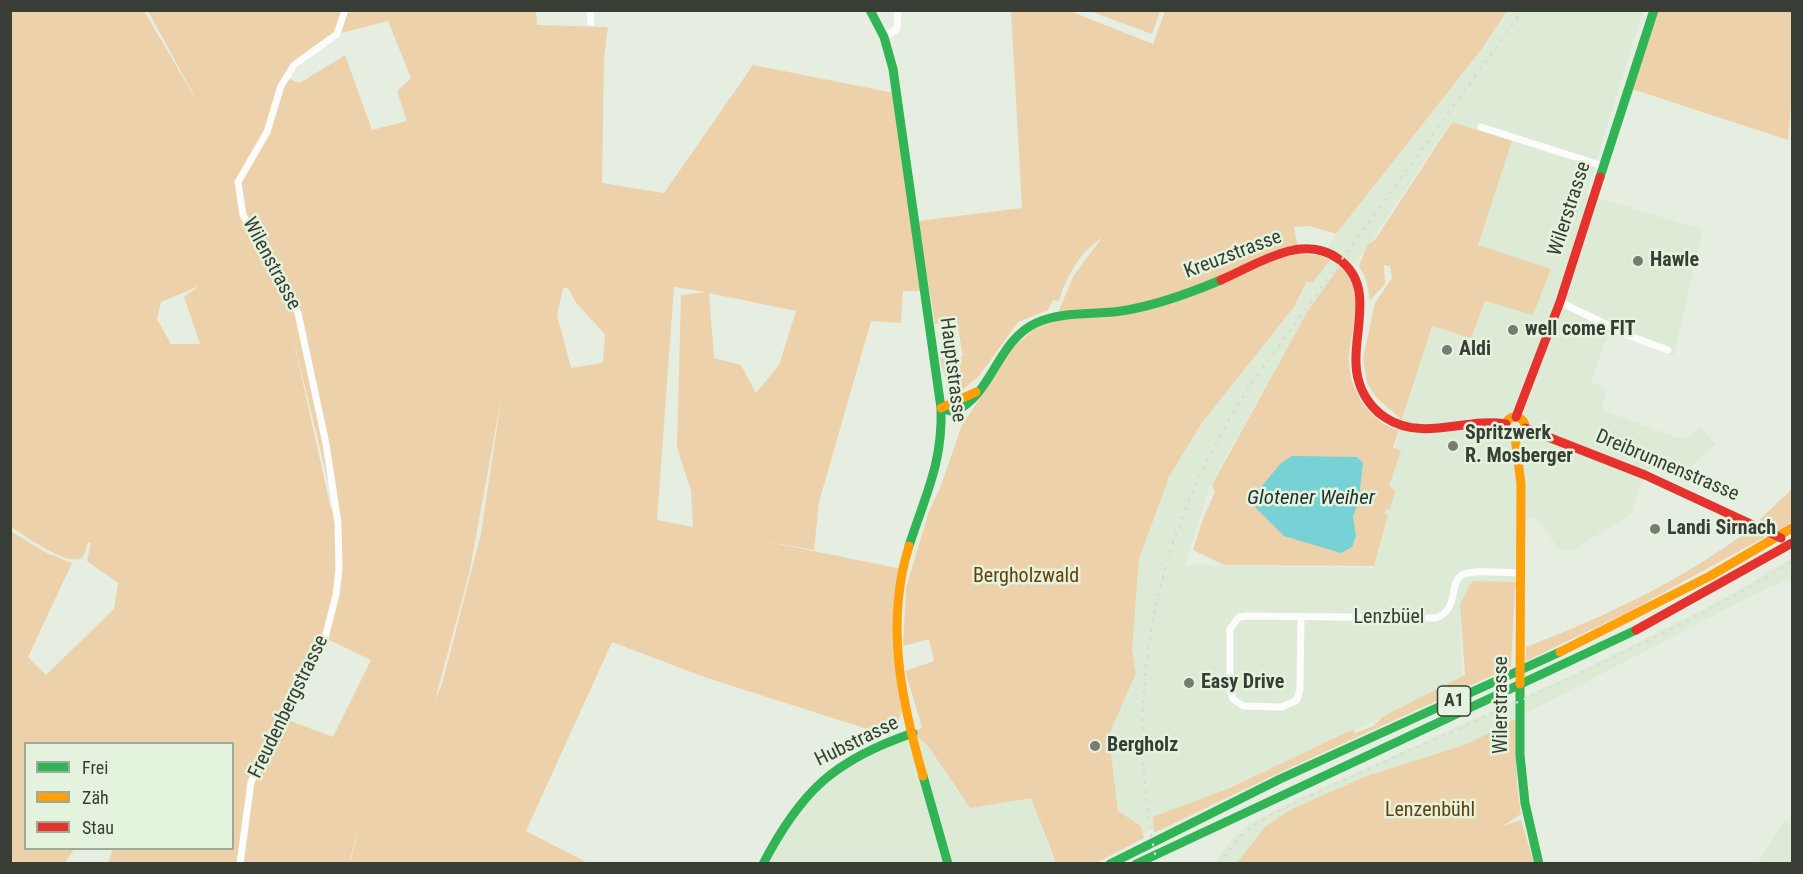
<!DOCTYPE html>
<meta charset="utf-8">
<style>
body{margin:0}
#map{position:relative;width:1803px;height:874px;overflow:hidden;background:#e6eee2;font-family:"Roboto Condensed",sans-serif}
canvas{display:block}
.frame{position:absolute;inset:0;border:12px solid #383e35;pointer-events:none}
.legend{position:absolute;left:24px;top:742px;width:210px;height:108px;box-sizing:border-box;background:#e4f3dd;border:2px solid #9fab9a;margin:0;padding:8px 10px;list-style:none;font-size:18px;color:#383e35}
.legend li{display:flex;align-items:center;gap:12px;height:30px}
.legend b{width:30px;border:2px solid #9fab9a}
</style>
<div id="map">
<canvas width="1803" height="874"></canvas>
<div class="frame"></div>
<ul class="legend">
<li><b style="height:8px;background:#30b455"></b>Frei</li>
<li><b style="height:8px;background:#ff9f0a"></b>Zäh</li>
<li><b style="height:8px;background:#e5322d"></b>Stau</li>
</ul>
</div>
<script>
const context = document.querySelector('canvas').getContext('2d');
context.lineJoin = 'round';
function fill(path, color) { context.fillStyle = color; context.fill(path, 'evenodd'); }
function trace(path, color, width, dash) { context.strokeStyle = color; context.lineWidth = width; context.lineCap = dash ? 'butt' : 'round'; context.setLineDash(dash || []); context.stroke(path); }
function write(font, color, halo, rows, align = 'center') {
  context.font = font + ' "Roboto Condensed",sans-serif'; context.lineWidth = 5; context.setLineDash([]); context.textBaseline = 'middle'; context.strokeStyle = halo; context.fillStyle = color; for (const [text, x, y, turn = 0] of rows) {
    context.save(); context.translate(x, y); context.rotate((+turn || 0) * Math.PI / 180); context.textAlign = isNaN(turn) ? turn : align; if (halo) context.strokeText(text, 0, 0); context.fillText(text, 0, 0); context.restore();
  }
}
const built = new Path2D(`
 M1507,11H1643L1586,194L1703,230L1674,355L1609,332L1591,382L1607,389L1602,410L1684,440L1700,427L1716,444L1685,472L1667,454L1652,466L1645,475L1630,515L1573,550H1559L1537,518L1521,519L1520,582L1460,604L1462,681L1167,815L1154,829L1142,834L1141,826L1118,811L1109,735L1136,673L1132,650L1139,559L1169,477L1201,424L1294,307L1336,234L1481,50ZM1451,122L1512,141L1478,245L1551,269L1432,326L1376,508L1386,523L1374,568L1185,565L1210,486L1298,328L1364,252Z
 M1792,558V578L1751,596L1467,744L1364,777L1237,863L1214,864L1231,840L1249,824L1290,802L1577,673L1717,602Z
 M913,733L928,746L959,794L1013,800L1031,798L1055,864H763L810,788Z
 M1785,819L1792,825V863H1757Z`);
const green = new Path2D(`
 M536,10L537,25L608,27L604,59L602,183L664,193L753,65L894,93L924,291H903L901,323L871,321L819,502L814,550L759,540L902,569C900,582 896,597 896,610C897,646 917,708 889,736L704,677L612,642L526,831L588,863H350L362,816L349,863H108L112,851L109,849L232,848V744H26V848L74,849L65,863H11L10,531L47,553L72,563L28,657L46,675L114,609L118,583L87,561L91,543L88,542C86,548 86,556 79,559C64,564 24,535 11,527V11H144L201,108L148,11ZM388,21L411,78L397,91L407,121L372,130L345,55L300,83L287,78L315,50L337,34ZM199,286L184,297L200,344H171L157,319L161,302ZM674,287L706,292L681,295L677,447L691,491L693,527L657,520ZM563,288H568L577,304L605,334L603,363L571,368L557,315ZM709,293L796,311L779,365L756,393L741,365L714,358ZM293,338L337,518H336L330,505ZM502,394L481,534L442,684L435,700L469,574ZM325,638L371,660L333,737L283,718Z
 M1011,11H1070L1153,44L1165,11H1507L1481,50L1336,234L1310,226L1294,227L1299,254L1319,255L1330,260L1313,282H1307L1294,307L1201,424L1169,477L1139,559L1132,650L1136,673L1109,735L1118,811L1141,826L1144,838L1096,863H1056L1031,798L970,808L928,746L913,733L922,727L905,671L934,661L929,639L903,646L906,588L929,511L940,488L962,425L1014,347L1034,329L1054,322L1074,275L1102,238C1081,251 1066,276 1059,301L1053,300L1048,310L1018,322L979,376L955,396L949,392L940,358L963,357L957,322L935,324L918,221L1022,208Z
 M1090,11H1160L1152,34Z
 M1658,11H1792V91L1788,140L1632,89Z
 M1452,122L1512,141L1478,245L1551,269L1533,315L1485,301L1471,338L1432,326L1402,420L1376,397L1367,383L1363,358L1375,303L1392,278L1390,266L1384,265L1385,284L1370,300L1366,279L1359,266L1368,244L1375,240Z
 M1339,267C1373,288 1347,334 1349,364C1350,381 1357,397 1368,410C1376,419 1386,427 1399,430L1393,447L1401,451L1389,486L1395,491L1390,509H1386L1385,514L1388,515L1374,566L1224,565L1193,550L1203,519L1215,492L1212,485L1307,312Z
 M1792,489V521L1776,532L1759,520Z
 M1752,528L1765,537L1626,613L1526,661V647C1605,617 1684,579 1752,528Z
 M1472,581L1520,582L1515,588L1511,667L1285,770L1154,833L1153,817L1227,789L1354,729L1355,733L1374,726L1382,717L1465,675L1460,604Z
 M1516,719L1517,785L1521,814L1503,826L1521,820L1534,863L1236,864L1266,826L1292,809L1364,777L1467,744Z`);
const water = new Path2D(`
 M1292,456L1357,457L1363,463L1359,499L1353,517L1356,536L1352,547L1341,553L1284,536L1255,507L1257,492L1281,463Z`);
const street = new Path2D(`
 M590,10L591,22
 M884,37L897,29L898,10
 M1481,127L1603,166
 M1560,302L1630,336L1668,350
 M1301,617L1300,689L1297,700L1282,707L1243,706L1233,699L1230,689V629L1239,617L1246,616L1436,618C1463,607 1445,577 1468,573C1484,570 1504,573 1520,573
 M240,864L251,782L325,638L336,595L339,569L338,523L326,444L298,313L243,215L238,182L267,132L281,86L294,65L337,34L345,10`);
const fast = new Path2D(`
 M870,10L884,37L893,69L941,408C943,463 925,496 909,546
 M1600,177L1654,10
 M941,408L954,412C993,394 997,341 1036,323C1062,311 1094,315 1121,311C1155,306 1190,293 1221,280
 M1520,684V755L1525,803L1539,864
 M923,776L948,864
 M763,864C801,791 834,760 913,733
 M1110,864L1280,779L1560,652
 M1136,864L1636,630`);
const slow = new Path2D(`
 M941,408L976,392
 M1505 427a10 10 0 1 1 20 0a10 10 0 1 1-20 0Z
 M1515,437L1521,484L1520,684
 M909,546C885,623 901,700 923,776
 M1560,652L1710,576L1792,528`);
const jam = new Path2D(`
 M1221,280C1244,270 1265,257 1289,251C1305,247 1323,248 1337,258C1381,287 1346,342 1359,382C1363,396 1373,410 1386,418C1423,442 1466,417 1506,424
 M1516,417L1560,302L1600,177
 M1525,428L1645,475L1781,538
 M1636,630L1792,543`);
const rail = new Path2D(`
 M1157,864C1119,689 1157,522 1257,376L1523,10
 M1218,864L1244,832L1272,814C1446,730 1627,662 1792,562`);
const markers = [
 [1638,261,6,"#757c72"],
 [1513,330,6,"#757c72"],
 [1447,350,6,"#757c72"],
 [1453,446,6,"#757c72"],
 [1655,529,6,"#757c72"],
 [1189,683,6,"#757c72"],
 [1095,746,6,"#757c72"]
];
const shields = [
 [1454,701,33]
];
const shieldNames = [
 ["A1",1454,701]
];
const streetNames = [
 ["Wilerstrasse",1570,209,-72],
 ["Kreuzstrasse",1233,255,-21],
 ["Wilenstrasse",271,264,62],
 ["Hauptstrasse",952,370,83],
 ["Dreibrunnenstrasse",1667,466,23],
 ["Lenzbüel",1389,618],
 ["Wilerstrasse",1502,705,-90],
 ["Freudenbergstrasse",289,707,-64],
 ["Hubstrasse",857,742,-26]
];
const poiNames = [
 ["Hawle",1650,261],
 ["well come FIT",1525,330],
 ["Aldi",1459,350],
 ["Spritzwerk",1465,434],
 ["R. Mosberger",1465,457],
 ["Landi Sirnach",1667,529],
 ["Easy Drive",1201,683],
 ["Bergholz",1107,746]
];
const parkNames = [
 ["Bergholzwald",1026,577],
 ["Lenzenbühl",1430,811]
];
const waterNames = [
 ["Glotener Weiher",1311,499]
];
fill(built, '#ddebd6');
fill(green, '#edd1aa');
fill(water, '#77d2d5');
trace(street, '#fbfcfb', 7);
trace(fast, '#30b455', 9);
trace(slow, '#ff9f0a', 9);
trace(jam, '#e5322d', 9);
trace(rail, '#d7dad5', 2, [3, 6]);
for (const [x, y, r, color] of markers) { const dot = new Path2D(); dot.arc(x, y, r, 0, 2 * Math.PI); context.fillStyle = color; context.fill(dot); trace(dot, '#e4f3dd', 2); }
for (const [x, y, w] of shields) { const box = new Path2D(); box.roundRect(x - w / 2, y - 15, w, 30, 4.5); context.fillStyle = '#e4f3dd'; context.fill(box); trace(box, '#383e35', 1.5); }
write('bold 18px', '#383e35', null, shieldNames);
write('20px', '#383e35', '#e4f3dd', streetNames);
write('bold 20px', '#383e35', '#e4f3dd', poiNames, 'left');
write('20px', '#664008', '#e4f3dd', parkNames);
write('italic 21px', '#1e3335', '#e4f3dd', waterNames);
</script>
